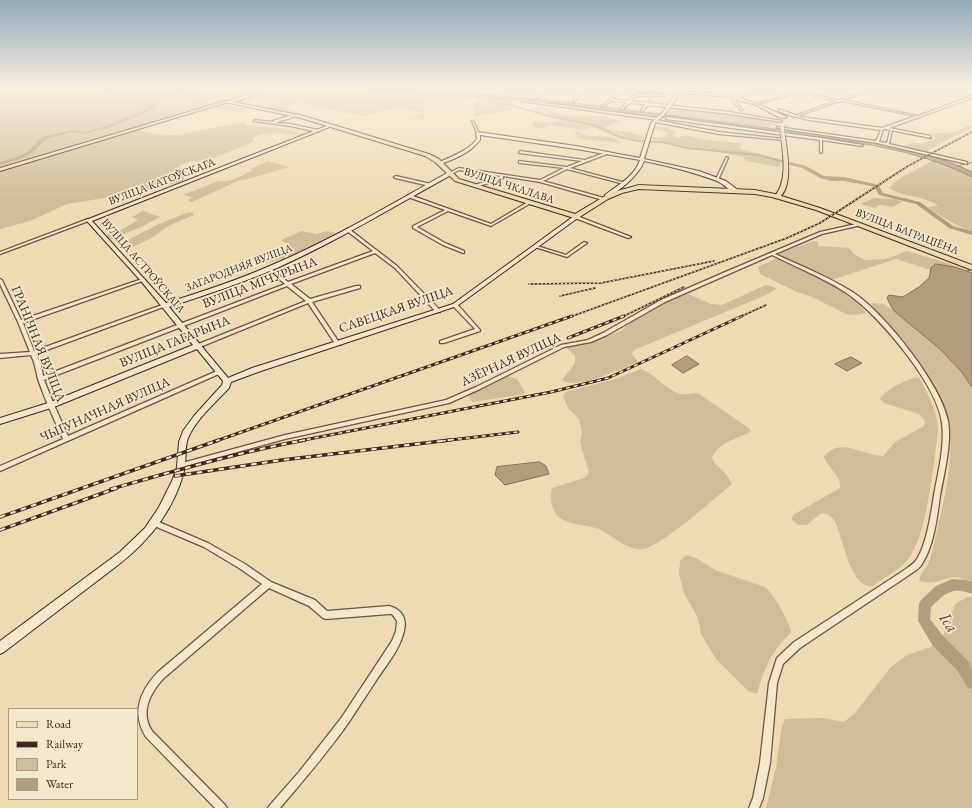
<!DOCTYPE html>
<meta charset="utf-8">
<style>
body{margin:0}
#map{position:relative;width:972px;height:808px;overflow:hidden;background:#eedab3;font-family:"EB Garamond",serif}
canvas{display:block}
.legend{position:absolute;left:8px;top:708px;width:130px;height:92px;box-sizing:border-box;background:#f4e7ce;border:1px solid #ac9b87;margin:0;padding:5px 7px;list-style:none;font-size:12px;color:#40281c}
.legend li{display:flex;align-items:center;gap:8px;height:20px}
.legend b{width:20px;border:1px solid #ac9b87}
</style>
<div id="map">
<canvas width="972" height="808"></canvas>
<ul class="legend">
<li><b style="height:5px;background:#eedab3"></b>Road</li>
<li><b style="height:5px;background:#40281c"></b>Railway</li>
<li><b style="height:11px;background:#d0bc99"></b>Park</li>
<li><b style="height:11px;background:#b39d80"></b>Water</li>
</ul>
</div>
<script>
const context = document.querySelector('canvas').getContext('2d');
context.lineJoin = 'round';
function fill(path, color) { context.fillStyle = color; context.fill(path, 'evenodd'); }
function trace(path, color, width, dash) { context.strokeStyle = color; context.lineWidth = width; context.lineCap = dash ? 'butt' : 'round'; context.setLineDash(dash || []); context.stroke(path); }
function write(font, color, halo, rows, align = 'center') {
  context.font = font + ' "EB Garamond",serif'; context.lineWidth = 3.5; context.setLineDash([]); context.textBaseline = 'middle'; context.strokeStyle = halo; context.fillStyle = color; for (const [text, x, y, turn = 0] of rows) {
    context.save(); context.translate(x, y); context.rotate((+turn || 0) * Math.PI / 180); context.textAlign = isNaN(turn) ? turn : align; if (halo) context.strokeText(text, 0, 0); context.fillText(text, 0, 0); context.restore();
  }
}
const green = new Path2D(`
 M0,88H96L119,94L174,93L212,88L267,89L165,117L143,125L0,168Z
 M277,88H342L419,96L473,97L471,101L462,99L426,97L423,108L425,119L422,120L413,118L421,113L397,107L362,116L298,103L285,108L298,111L302,115L300,116L262,108L286,100C273,97 258,95 248,106L233,102Z
 M479,97L515,100V101L513,102L512,110L476,116L474,115L473,105L476,100H481Z
 M223,105L251,109L236,112L212,109L162,123Z
 M534,107L553,111L558,114L606,117L623,122L614,123L605,128C618,132 632,131 645,137L643,140L631,138L601,128L550,115L547,112L533,108Z
 M671,108L756,117L767,120V122L778,123V127L777,128H775L777,127L774,124L768,128L666,115Z
 M560,120L594,128L582,130L550,125L544,128L531,127L535,121C544,121 552,126 560,120Z
 M245,122H247L244,124L246,125L292,130L304,134C296,138 288,133 279,133C271,133 261,134 254,137L253,142L204,162L191,161L180,165V168L187,172L184,175L183,181L142,192L67,204L30,221L0,229V171L136,130L162,135H176Z
 M969,125L972,127L924,152L903,146L911,143L921,144L935,139V137L930,134L955,132Z
 M655,126L663,127L676,131L674,136L677,138L686,135L706,140L741,143L743,145L739,147L740,149L779,159L780,165L779,167L746,161L743,157L654,140L651,138L665,137L668,133L655,129Z
 M577,131L587,136L611,137L622,143L581,139L577,136L575,132Z
 M934,160L972,177V231C955,225 942,217 928,207L938,206C925,195 904,198 889,188C901,175 919,169 934,160Z
 M268,161L289,167L244,180H240L192,202L188,201L192,197L183,195L218,181C228,184 244,174 253,170L250,169Z
 M874,198L896,199L902,202L892,207L882,205L877,206L876,208L860,204Z
 M143,211L160,217L143,226L110,240L106,235L121,230L138,220L132,217Z
 M189,212L193,213L194,215L168,226L152,238L128,249L121,246L120,244L159,224Z
 M302,231L316,234L328,231L334,233L335,235L284,260L281,259L267,263L265,261L270,258V255L289,246L281,240Z
 M814,241L818,242V246L849,248L854,254L865,260L886,259L907,251L951,264L955,267L936,264L931,270L896,259L831,280L828,283L829,284C842,293 858,299 866,313L854,315L846,314L810,296L797,292L760,274L758,267C765,263 778,260 782,252Z
 M766,285L774,287L776,289L766,295L634,350L632,354L638,362C623,368 575,391 562,380L575,363V356L566,347L591,342L621,331L635,319L663,303L686,293L711,304L722,305Z
 M871,303L884,304L920,331L940,349L961,371L972,387V583C968,581 961,578 957,577C943,577 934,587 919,580C920,574 925,570 928,564C933,553 935,538 938,526C946,494 954,454 949,421C944,384 898,332 872,307Z
 M641,369C655,374 668,392 682,394C688,395 693,393 698,393L750,429V432C738,438 716,444 712,458C718,470 726,470 732,484C715,498 662,546 643,549C628,551 612,535 599,529C586,524 566,526 556,514C551,507 550,497 552,488L584,478L589,473L580,442L582,433L579,419L568,408L563,396L566,392L612,380Z
 M508,376L517,379L525,392L524,394L473,402L468,397L469,395Z
 M918,377L920,379C929,397 937,410 938,430C934,461 927,542 905,563C896,572 883,578 873,586C849,589 843,534 834,520C830,515 827,514 821,513L807,525H798L792,520L793,515L840,488C842,476 828,468 824,457C839,436 861,455 883,456L895,442L924,426L925,421L919,414L884,403L880,399C887,388 906,380 918,377Z
 M686,555L696,558L715,570L765,587C773,593 790,622 791,632C772,652 764,667 757,694L748,691L716,659L701,634L698,618L684,593L679,574L680,561Z
 M967,597H972V808H766L776,768L781,730L785,719L823,718L844,722L856,712L890,668L907,655L931,647L944,634L955,604Z`);
const water = new Path2D(`
 M96,88L150,91L212,88C179,92 127,100 96,88Z
 M346,88L427,90L550,100L869,141C904,149 940,156 972,172V177C932,157 891,148 847,141L553,103L465,96L430,95H429H431Z
 M936,264L955,267L972,273V387L961,371L940,349L893,310L887,298L889,295L903,297L919,287L929,278L931,268Z
 M687,356L699,364L683,373L672,365Z
 M851,357L862,363L847,371L835,364Z
 M540,462L546,466L549,474L505,485L495,475L497,467Z`);
const stream = new Path2D(`
 M937,96L970,97
 M968,164L972,162
 M958,166L965,164
 M967,271L972,269`);
const river = new Path2D(`
 M197,89L199,92L204,93V95L157,101L151,103L155,106L154,109L111,127L84,134L72,132L46,139L32,153L20,159L0,165V162L17,157L29,151L42,137L72,130L84,132L109,125L151,107L147,102L156,99L196,94L195,90Z
 M476,95H487L495,102L510,104L550,115L596,125L621,136L638,140L662,141L687,147L758,154L806,166L824,176L844,177L875,184L879,186L883,193L920,202L953,226L972,231V235L949,228L916,204L879,195L875,188L871,186L844,181H831L820,178L802,168L758,156L687,149L662,143L638,142L620,138L594,127L549,117L510,106L493,104L485,97H475Z
 M952,579L965,580L972,582V594C952,586 945,593 931,607L930,619L943,636L967,660L972,669V689L967,687L957,670L933,646L918,621L919,604L921,600L936,586Z`);
const street = new Path2D(`
 M432,88H436L431,90L430,89Z
 M478,88H480L475,93H473Z
 M543,88H545L538,98H536Z
 M591,88H596C586,91 579,93 575,102H573C575,94 582,90 591,88Z
 M605,88L613,89L612,90Z
 M810,88H814L758,104H756Z
 M874,88H877L797,116L809,118L882,128L916,116L842,101L843,100L918,116L972,96V98L889,128L930,136L931,138L885,129H883L879,142L887,143L890,131L892,130L889,144L967,162V164L877,143L777,128L778,127L876,141L881,130L809,120L794,116Z
 M620,92L621,93L612,99L628,101L635,94L664,95L665,96H636L630,101L646,103L649,100L650,101L648,103L730,112L782,121L781,122L730,114L648,105L642,112L641,111L645,104L629,103L622,110L621,109L627,102L611,101L603,106H601Z
 M732,99H734L742,110H740Z
 M522,100L658,118L659,119L658,120L521,101Z
 M295,114L296,116L275,123L290,124L318,130V132L290,126L254,121L255,120L273,122V121Z
 M667,117L821,138L863,145L862,146L822,140V152L821,153L820,152V140L666,119Z
 M656,120L719,132L784,139L783,140L719,134L655,122Z
 M472,121L474,122L479,134L477,133Z
 M520,151L585,160L607,152V154L570,168L626,183L624,184L567,169L543,181L604,198L605,199L603,200L540,182L503,176V178L476,187H475V185L501,176L459,170L450,175L447,174L459,168L540,180L564,168L520,163H519V161L567,167L582,161L519,153Z
 M727,157L728,158L719,178L716,179L726,158Z
 M396,176L431,184L432,185L430,186L395,178L394,177Z
 M408,195H410L491,224L528,202L531,203L491,226L448,211L417,227L445,243L464,251V253H463L443,245L413,228V226L445,210L408,197Z
 M575,216H577L631,237L628,238L575,218Z
 M88,219L91,220L0,254V252Z
 M856,224L858,225L857,226L822,234L775,254C801,266 829,277 854,293C885,314 941,384 948,421C952,443 944,474 940,496C937,518 934,545 922,564C919,569 913,572 909,575L800,648L783,664L777,683L770,763L763,798L759,808H749L753,798L760,763L769,683L777,658L794,642L903,571C908,567 914,564 917,559C927,543 931,513 934,495C938,472 945,447 942,423C938,386 882,319 852,297C829,280 798,268 772,255L665,302L607,335L591,342L564,347L480,389L449,403L285,439L182,467H180L179,465L180,463H182L285,435L446,400L476,387L561,345L588,340L603,333L661,300L723,273L820,232Z
 M347,229H349L397,266L440,310V312H436L395,268L375,253L291,284L310,299L356,286H360V288L312,302L340,344V345H336L308,303L200,347H196V345L306,301L287,286L44,380L54,405L68,436L217,371H221L222,372L221,373L0,471V466L63,439C54,419 45,400 38,379C36,371 35,363 31,355L0,358V354L30,352L18,322L0,284V279L2,280L21,320L142,279H143L145,280L23,323L34,351L162,305H164L166,306L36,354L41,365L43,376L285,284L268,270V268H270L288,282L373,251L347,231Z
 M584,242L587,243L567,257L535,247L537,246L566,255Z
 M453,304H457L480,330V331L444,343H440V341L475,329L453,306Z
 M154,520L208,543L245,564L271,582L315,600L327,611L389,606C402,609 407,619 404,631C400,649 387,664 377,679C368,693 358,708 349,722C328,752 303,781 280,808H268L270,805L299,772L342,717L392,641L396,631L397,621L392,614H389L326,619L323,618L309,606L269,588L164,678C150,693 140,712 152,731L225,805L227,808H215L146,737C131,713 140,691 158,672L262,584L239,568L204,547L152,525L151,523L152,521Z`);
const secondary = new Path2D(`
 M782,88H787L842,101L840,102Z
 M674,96L677,97L665,114L655,123L644,159L699,171L726,181L739,191V193C731,193 724,184 717,181C693,172 669,166 644,161C639,175 620,191 607,197L605,196V195C617,186 635,176 640,160L576,149L480,135V140C471,152 454,160 440,164L438,163C451,156 467,152 477,139L476,133L478,132L576,146L640,158L651,123L663,112Z
 M329,125L332,126L92,221L166,303C202,292 238,280 272,265C333,239 390,205 447,173H451V175C393,207 337,241 277,268C242,283 205,295 169,307L228,378L252,368L453,304L574,216L579,217L457,306L258,372L231,382L229,388C215,403 196,419 188,438C184,448 187,461 184,471C174,510 149,541 118,565L4,652L0,654V641L120,552L145,528L159,507L172,481L177,467L179,442L183,431L194,416L222,385L223,381L197,349L54,407L0,424V418L48,403L193,345L141,281L86,220Z`);
const primary = new Path2D(`
 M625,88H632L653,93L651,94Z
 M643,88L729,95H740L754,88H759L739,98C756,103 772,110 787,117L785,118L778,117L756,105L733,99V97L650,91Z
 M225,101L228,102L0,171V168Z
 M779,109L796,115L797,116L794,117L778,111Z
 M783,135L785,136C787,151 794,189 778,198L775,196C788,180 783,155 781,136Z`);
const highway = new Path2D(`
 M270,88H277L233,102L304,116L429,154L439,159L459,179L575,214L610,193L639,185L755,190L775,194L820,208L972,265V270L816,210L772,197L755,194L639,189L622,193L608,199L578,218H574L455,181L435,162L425,156L301,118L224,102Z`);
const railFar2 = new Path2D(`
 M529,284L601,283L714,261
 M560,296L595,288
 M570,317L787,238L820,223L908,166L972,132
 M622,317L684,287
 M740,317L766,305`);
const railFar1 = new Path2D(`
 M568,338L624,316
 M216,441L572,316
 M299,441L551,392L608,378L742,316
 M442,441L518,432`);
const rail = new Path2D(`
 M175,476L282,460L450,440
 M111,489C175,471 239,452 305,440
 M0,517L219,440
 M0,530L117,488`);
const primaryBridge = new Path2D(`
 M782,126L783,136`);
const farStreetnames = [
 ["ВУЛІЦА КАТОЎСКАГА",162,182,-21],
 ["ВУЛІЦА ЧКАЛАВА",509,186,18],
 ["ВУЛІЦА БАГРАЦІЁНА",907,232,21],
 ["ВУЛІЦА АСТРОЎСКАГА",143,266,49],
 ["ЗАГАРОДНЯЯ ВУЛІЦА",239,268,-21]
];
const streetNames = [
 ["ВУЛІЦА МІЧУРЫНА",260,283,-21],
 ["САВЕЦКАЯ ВУЛІЦА",396,310,-19],
 ["ВУЛІЦА ГАГАРЫНА",175,342,-22],
 ["ГРАНІЧНАЯ ВУЛІЦА",38,344,68],
 ["АЗЁРНАЯ ВУЛІЦА",511,360,-25],
 ["ЧЫГУНАЧНАЯ ВУЛІЦА",105,410,-24]
];
const nearWaternames = [
 ["Іса",948,623,55]
];
fill(green, '#d0bc99');
fill(water, '#b39d80');
trace(water, '#856e58', 1);
trace(stream, '#856e58', 1);
fill(river, '#b39d80');
trace(street, '#6c5442', 2.5);
trace(secondary, '#40281c', 2);
trace(primary, '#40281c', 2);
trace(highway, '#40281c', 2);
fill(street, '#f4e7ce');
fill(secondary, '#f4e7ce');
fill(primary, '#eedab3');
fill(highway, '#eedab3');
trace(railFar2, '#40281c', 1.5);
trace(railFar1, '#40281c', 3);
trace(rail, '#40281c', 3.5);
trace(railFar2, '#f4e7ce', 1, [2]);
trace(railFar1, '#f4e7ce', 1.5, [4]);
trace(rail, '#f4e7ce', 2, [5.5]);
trace(primaryBridge, '#40281c', 5, []);
trace(primaryBridge, '#eedab3', 4);
const sky = context.createLinearGradient(0, 0, 0, 201);
sky.addColorStop(0, '#93abbe');
sky.addColorStop(0.44, '#f7eedd');
sky.addColorStop(1, '#f7eedd00');
context.fillStyle = sky;
context.fillRect(0, 0, 972, 201);
write('11px', '#40281c', '#f4e7ce', farStreetnames);
write('13px', '#40281c', '#f4e7ce', streetNames);
write('italic 17px', '#624b3a', '#f4e7ce', nearWaternames);
</script>
